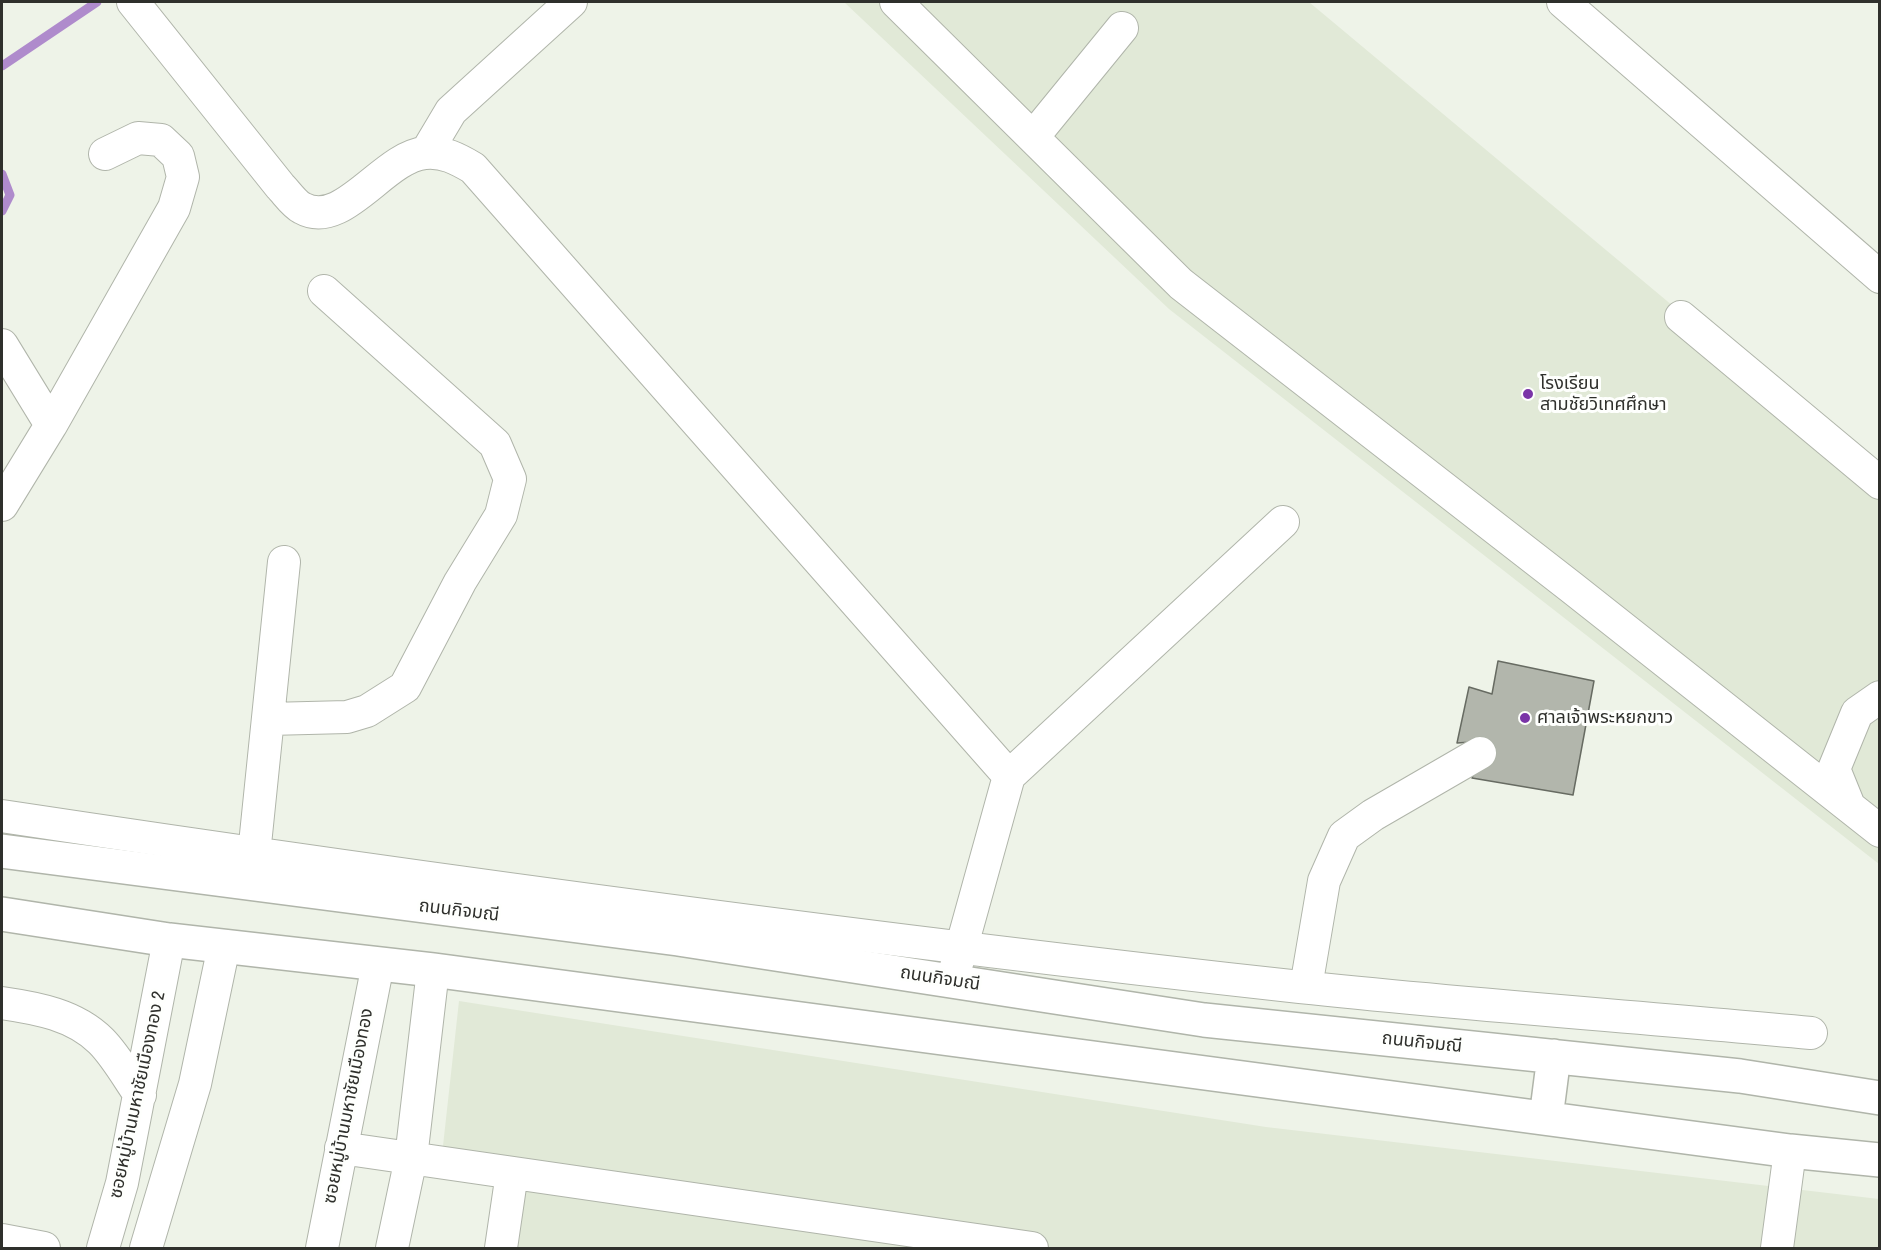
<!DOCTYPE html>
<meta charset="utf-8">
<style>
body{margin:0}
#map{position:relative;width:1881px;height:1250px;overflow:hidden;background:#eef3e8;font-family:"Archivo Narrow",sans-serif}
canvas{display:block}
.frame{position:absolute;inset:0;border:3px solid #2f302c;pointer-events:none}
</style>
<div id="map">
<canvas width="1881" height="1250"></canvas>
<div class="frame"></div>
</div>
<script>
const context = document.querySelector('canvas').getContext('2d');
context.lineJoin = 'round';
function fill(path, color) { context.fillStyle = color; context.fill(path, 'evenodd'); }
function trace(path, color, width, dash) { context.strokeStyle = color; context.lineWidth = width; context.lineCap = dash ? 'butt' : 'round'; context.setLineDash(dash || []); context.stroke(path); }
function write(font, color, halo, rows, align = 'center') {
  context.font = font + ' "Archivo Narrow","Noto Sans Thai",sans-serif'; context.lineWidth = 6; context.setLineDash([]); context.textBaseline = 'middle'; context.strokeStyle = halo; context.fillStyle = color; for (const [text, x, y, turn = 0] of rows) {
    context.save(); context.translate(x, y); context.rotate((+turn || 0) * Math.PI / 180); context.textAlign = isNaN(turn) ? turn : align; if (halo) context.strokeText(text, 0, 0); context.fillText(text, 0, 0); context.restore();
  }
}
const built = new Path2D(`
 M844,2H1309L1879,478V864L1169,309Z
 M459,1001L1266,1127L1879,1199V1248H498L507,1191L440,1173Z`);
const stream = new Path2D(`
 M2,66L97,2
 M2,174L10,195L2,211`);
const building = new Path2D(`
 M1498,661L1594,681L1573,795L1472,778L1486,741L1457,743L1469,687L1492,694Z`);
const minor = new Path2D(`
 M133,2L280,186C286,192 294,204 302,208C343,231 383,157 425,153C443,151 458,159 473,168L1009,776
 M896,2L1181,284L1571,587L1880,831
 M1563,2L1880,277
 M1033,137L1122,28
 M426,153L451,111L571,2
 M1681,317L1880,483
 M2,345L51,425
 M2,505L51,425L174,208L183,177L178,156L161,140L138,138L105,154
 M269,719L347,717L367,711L405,687L460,582L501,515L510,479L495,444L324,291
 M1849,806L1834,769L1857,713L1880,697
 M2,816C433,881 866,939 1300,987C1470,1005 1641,1017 1811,1033
 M254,854L284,562
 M956,967L1009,776L1283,522
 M1306,987L1324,881L1344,836L1373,815L1480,753
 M2,1003C37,1008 75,1015 101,1041C116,1056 128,1078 140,1095
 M341,1148L1032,1248
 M2,1240L44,1248
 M103,1248L122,1183L169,940
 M146,1248L195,1084L224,946
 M322,1248L378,964
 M392,1248L411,1158L433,970
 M501,1248L512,1173
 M1777,1248L1790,1151`);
const major = new Path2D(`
 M2,851L678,939L1204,1020L1740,1076L1880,1098
 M2,914L169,940L433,970L1790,1151L1880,1160
 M1546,1118L1554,1056`);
const markers = [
 [1528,394,6,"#7a34a7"],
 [1525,718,6,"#7a34a7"]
];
const poiNames = [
 ["โรงเรียน",1540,384],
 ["สามชัยวิเทศศึกษา",1540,405],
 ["ศาลเจ้าพระหยกขาว",1537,718]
];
const streetNames = [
 ["ถนนกิจมณี",459,911,7],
 ["ถนนกิจมณี",940,979,9],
 ["ถนนกิจมณี",1422,1043,6],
 ["ซอยหมู่บ้านมหาชัยเมืองทอง 2",138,1095,-78],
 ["ซอยหมู่บ้านมหาชัยเมืองทอง",349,1106,-79]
];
fill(built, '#e1e9d7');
trace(stream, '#af8bcc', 9);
fill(building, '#b2b6ac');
trace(building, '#676b62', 1.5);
trace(minor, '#b0b5aa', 34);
trace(major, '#b0b5aa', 36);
trace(minor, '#fff', 32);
trace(major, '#fff', 33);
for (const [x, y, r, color] of markers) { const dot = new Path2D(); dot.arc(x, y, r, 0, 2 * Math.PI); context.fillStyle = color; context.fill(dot); trace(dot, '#fefffd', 2); }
write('18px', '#2f302c', '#fefffd', poiNames, 'left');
write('18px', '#2f302c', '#fefffd', streetNames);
</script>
